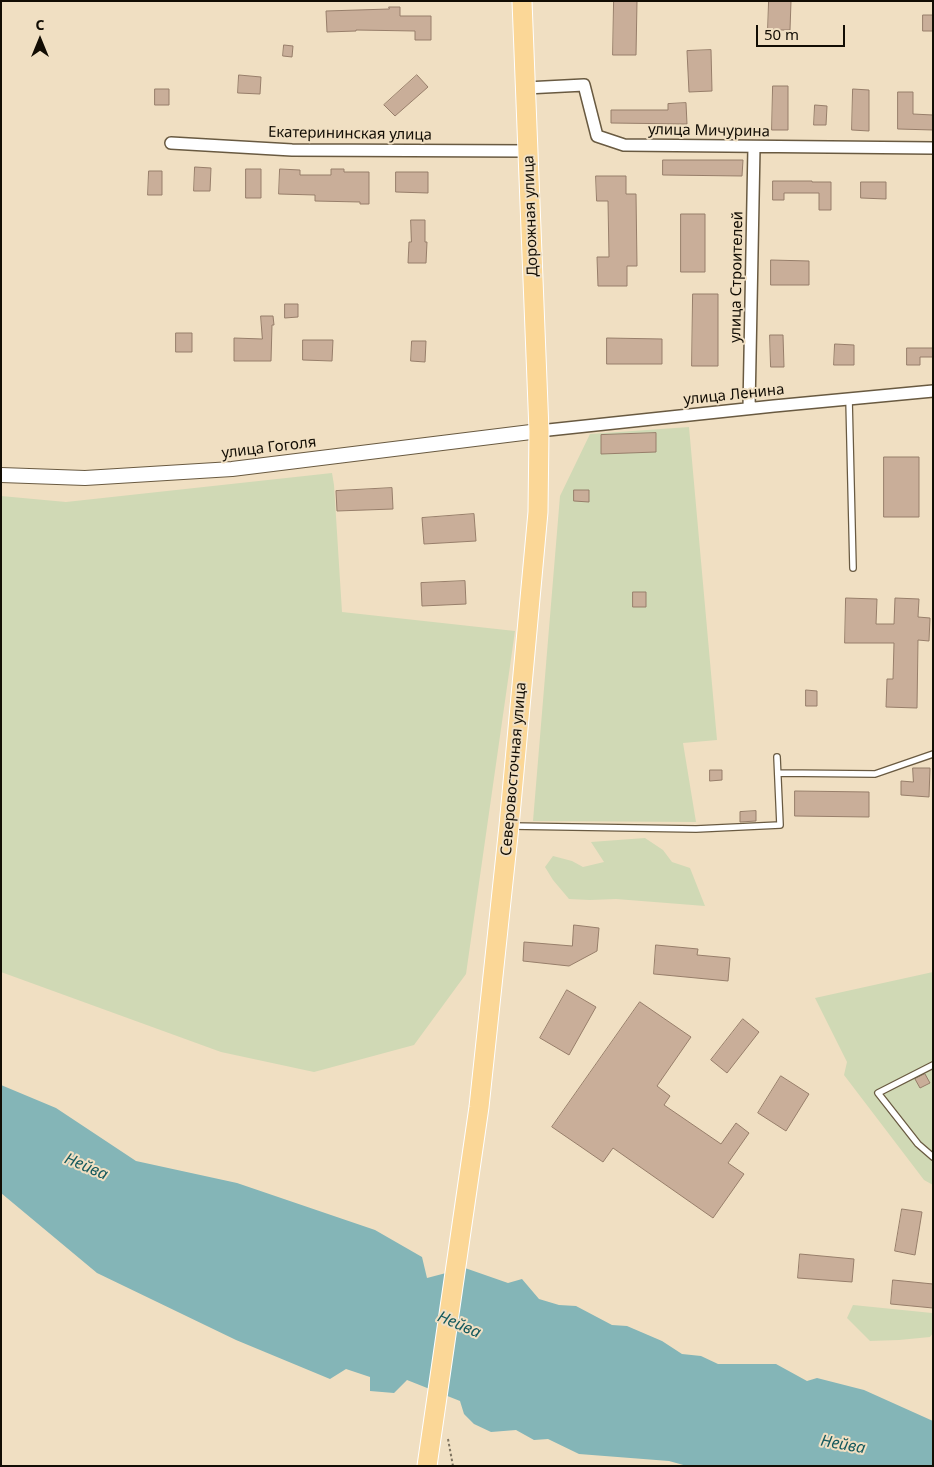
<!DOCTYPE html>
<meta charset="utf-8">
<style>
body{margin:0}
#map{position:relative;width:934px;height:1467px;overflow:hidden;background:#f0dfc2;font-family:"Noto Sans",sans-serif}
canvas{display:block}
.frame{position:absolute;inset:0;border:2px solid #120d04;pointer-events:none}
.north{position:absolute;left:15px;top:15px;width:50px;height:50px;-webkit-text-stroke:4px #f0dfc2;paint-order:stroke;rotate:0deg;font-size:14px;font-weight:700;line-height:20px;text-align:center;color:#120d04}
.north::after{content:'';display:block;margin:auto;width:18px;height:22px;background:#120d04;clip-path:polygon(50% 0,100% 100%,50% 72%,0 100%)}
.scale{position:absolute;left:756px;top:25px;width:89px;height:22px;box-sizing:border-box;border:2px solid #120d04;border-top:0;padding-left:6px;font-size:15px;line-height:18px;white-space:nowrap;color:#120d04;-webkit-text-stroke:4px #f0dfc2;paint-order:stroke}
</style>
<div id="map">
<canvas width="934" height="1467"></canvas>
<div class="frame"></div>
<div class="north">С</div>
<div class="scale">50 m</div>
</div>
<script>
const context = document.querySelector('canvas').getContext('2d');
context.lineJoin = 'round';
function fill(path, color) { context.fillStyle = color; context.fill(path, 'evenodd'); }
function trace(path, color, width, dash) { context.strokeStyle = color; context.lineWidth = width; context.lineCap = dash ? 'butt' : 'round'; context.setLineDash(dash || []); context.stroke(path); }
function write(font, color, halo, rows, align = 'center') {
  context.font = font + ' "Noto Sans",sans-serif'; context.lineWidth = 4; context.setLineDash([]); context.textBaseline = 'middle'; context.strokeStyle = halo; context.fillStyle = color; for (const [text, x, y, turn = 0] of rows) {
    context.save(); context.translate(x, y); context.rotate((+turn || 0) * Math.PI / 180); context.textAlign = isNaN(turn) ? turn : align; if (halo) context.strokeText(text, 0, 0); context.fillText(text, 0, 0); context.restore();
  }
}
const green = new Path2D(`
 M689,427L717,740L683,743L696,822L533,821L560,496L590,434Z
 M332,473L334,485L342,612L515,631L466,974L414,1045L314,1072L221,1052L1,972V496L66,502Z
 M645,838L663,850L672,862L690,868L705,906L616,899L590,900L569,899L553,880L545,867L553,856L572,861L583,867L604,862L591,842Z
 M933,972V1185L924,1180L844,1075L847,1062L815,998Z
 M853,1305L932,1313L933,1333L930,1337L899,1340L870,1341L847,1318Z`);
const water = new Path2D(`
 M1,1085L56,1108L136,1161L237,1183L375,1230L422,1257L427,1278L465,1268L508,1283L522,1279L539,1299L559,1305L576,1306L612,1325L627,1326L662,1341L682,1354L701,1356L718,1364H776L807,1381L817,1378L864,1390L933,1421V1466H687L669,1461L579,1454L548,1439L534,1440L516,1430L491,1432L474,1424L464,1414L460,1401L407,1380L394,1393L370,1391V1377L346,1369L330,1379L236,1340L97,1273L1,1193Z`);
const building = new Path2D(`
 M614,1H637L636,55H613Z
 M769,1H791L790,30H768Z
 M389,7H400V16H431V40H415V31L356,30V31L327,32L326,11L389,9Z
 M923,15H933V31H923Z
 M284,45L293,46L292,57L283,56Z
 M711,50L712,91L689,92L687,51Z
 M239,75L261,77L260,94L238,93Z
 M417,75L428,87L395,116L384,105Z
 M773,86H788V130H772Z
 M155,89H169V105H155Z
 M853,89L869,90V131L852,130Z
 M898,92H913V114L933,115V130L898,129Z
 M686,103L687,124L611,123V110H668V104Z
 M815,105L827,106L826,125H814Z
 M663,160H743L742,176L663,175Z
 M195,167L211,168L210,191H194Z
 M246,169H261V198H246Z
 M280,169L300,170V175H331V169H344V172H369V204H360V202L315,201V195L279,194Z
 M149,171H162V195H148Z
 M396,172H428V193L396,192Z
 M596,176H626V194H636L637,266H627V286H598L597,257H609L608,201H597Z
 M773,181H812V182H831V210H819V193H784V200H773Z
 M861,182H886V199L861,198Z
 M681,214H705V272H681Z
 M411,220H425V242H427L426,263H408L409,242H411Z
 M771,260L809,261V285H771Z
 M693,294H718V366H692Z
 M285,304H298V317L285,318Z
 M261,316H273L274,325H272L271,361H234V338L262,339Z
 M176,333H192V352H176Z
 M770,335H783L784,367H771Z
 M607,338L662,339V364H607Z
 M303,340H333L332,361L303,360Z
 M412,341H426L425,362L411,361Z
 M835,344L854,345V365H834Z
 M907,348H933V357H920V365H907Z
 M656,433V452L601,454V435Z
 M884,457H919V517H884Z
 M392,488L393,509L337,511L336,491Z
 M574,490H589V502L574,501Z
 M474,514L476,541L424,544L422,518Z
 M465,581L466,604L422,606L421,583Z
 M633,592H646V607H633Z
 M846,598L877,599L876,624H894L895,598L919,599L918,617L930,618L929,641L918,640L917,708L886,707L887,679H893L894,643H845Z
 M806,690L817,691V706H806Z
 M913,768H930L929,797L901,795V781L913,782Z
 M710,770H722V780L710,781Z
 M795,791L869,792V817L795,816Z
 M756,811V821L740,822V812Z
 M574,925L599,928L597,951L569,966L523,961L524,942L572,946Z
 M656,945L698,949L697,955L730,958L728,981L654,974Z
 M567,990L596,1007L569,1055L540,1038Z
 M640,1002L691,1037L657,1086L670,1096L664,1105L721,1144L736,1123L749,1133L728,1163L744,1174L713,1218L613,1148L603,1162L552,1127Z
 M743,1019L759,1032L727,1073L711,1060Z
 M925,1074L930,1083L920,1088L915,1079Z
 M781,1076L809,1094L786,1131L758,1113Z
 M902,1209L922,1212L915,1255L895,1251Z
 M800,1254L854,1259L852,1282L798,1278Z
 M893,1280L933,1284V1308L891,1304Z`);
const path = new Path2D(`
 M448,1439L453,1466`);
const service = new Path2D(`
 M849,399L853,568
 M778,773L875,774L933,754
 M511,826L696,829L780,825L777,757
 M933,1065L878,1093L918,1144L933,1157`);
const minor = new Path2D(`
 M526,88L584,85L597,136L624,145L933,148
 M171,143L292,150L529,151
 M749,408L754,147
 M539,431L774,406L933,391`);
const tertiary = new Path2D(`
 M1,475L85,478L232,469L539,431`);
const primary = new Path2D(`
 M427,1466L479,1107L509,826L538,512L539,431L522,1`);
const streetNames = [
 ["улица Мичурина",709,131,1],
 ["Екатерининская улица",350,134,1],
 ["Дорожная улица",531,216,-92],
 ["улица Строителей",737,277,-89],
 ["улица Ленина",734,395,-6],
 ["улица Гоголя",269,448,-7],
 ["Северовосточная улица",514,769,-85]
];
const waterNames = [
 ["Нейва",86,1167,23],
 ["Нейва",459,1325,23],
 ["Нейва",843,1445,10]
];
fill(green, '#d0d9b5');
fill(water, '#84b5b7');
fill(building, '#c9ae99');
trace(building, '#977e6a', 1);
trace(service, '#695a41', 8);
trace(minor, '#695a41', 14);
trace(tertiary, '#695a41', 16);
trace(primary, '#fff', 21);
trace(path, '#807562', 2, [2.5, 2.5]);
trace(service, '#fff', 5.5);
trace(minor, '#fff', 11);
trace(tertiary, '#fff', 14);
trace(primary, '#fbd797', 19);
write('15px', '#120d04', '#f0dfc2', streetNames);
write('italic 16px', '#15595d', '#f0dfc2', waterNames);
</script>
